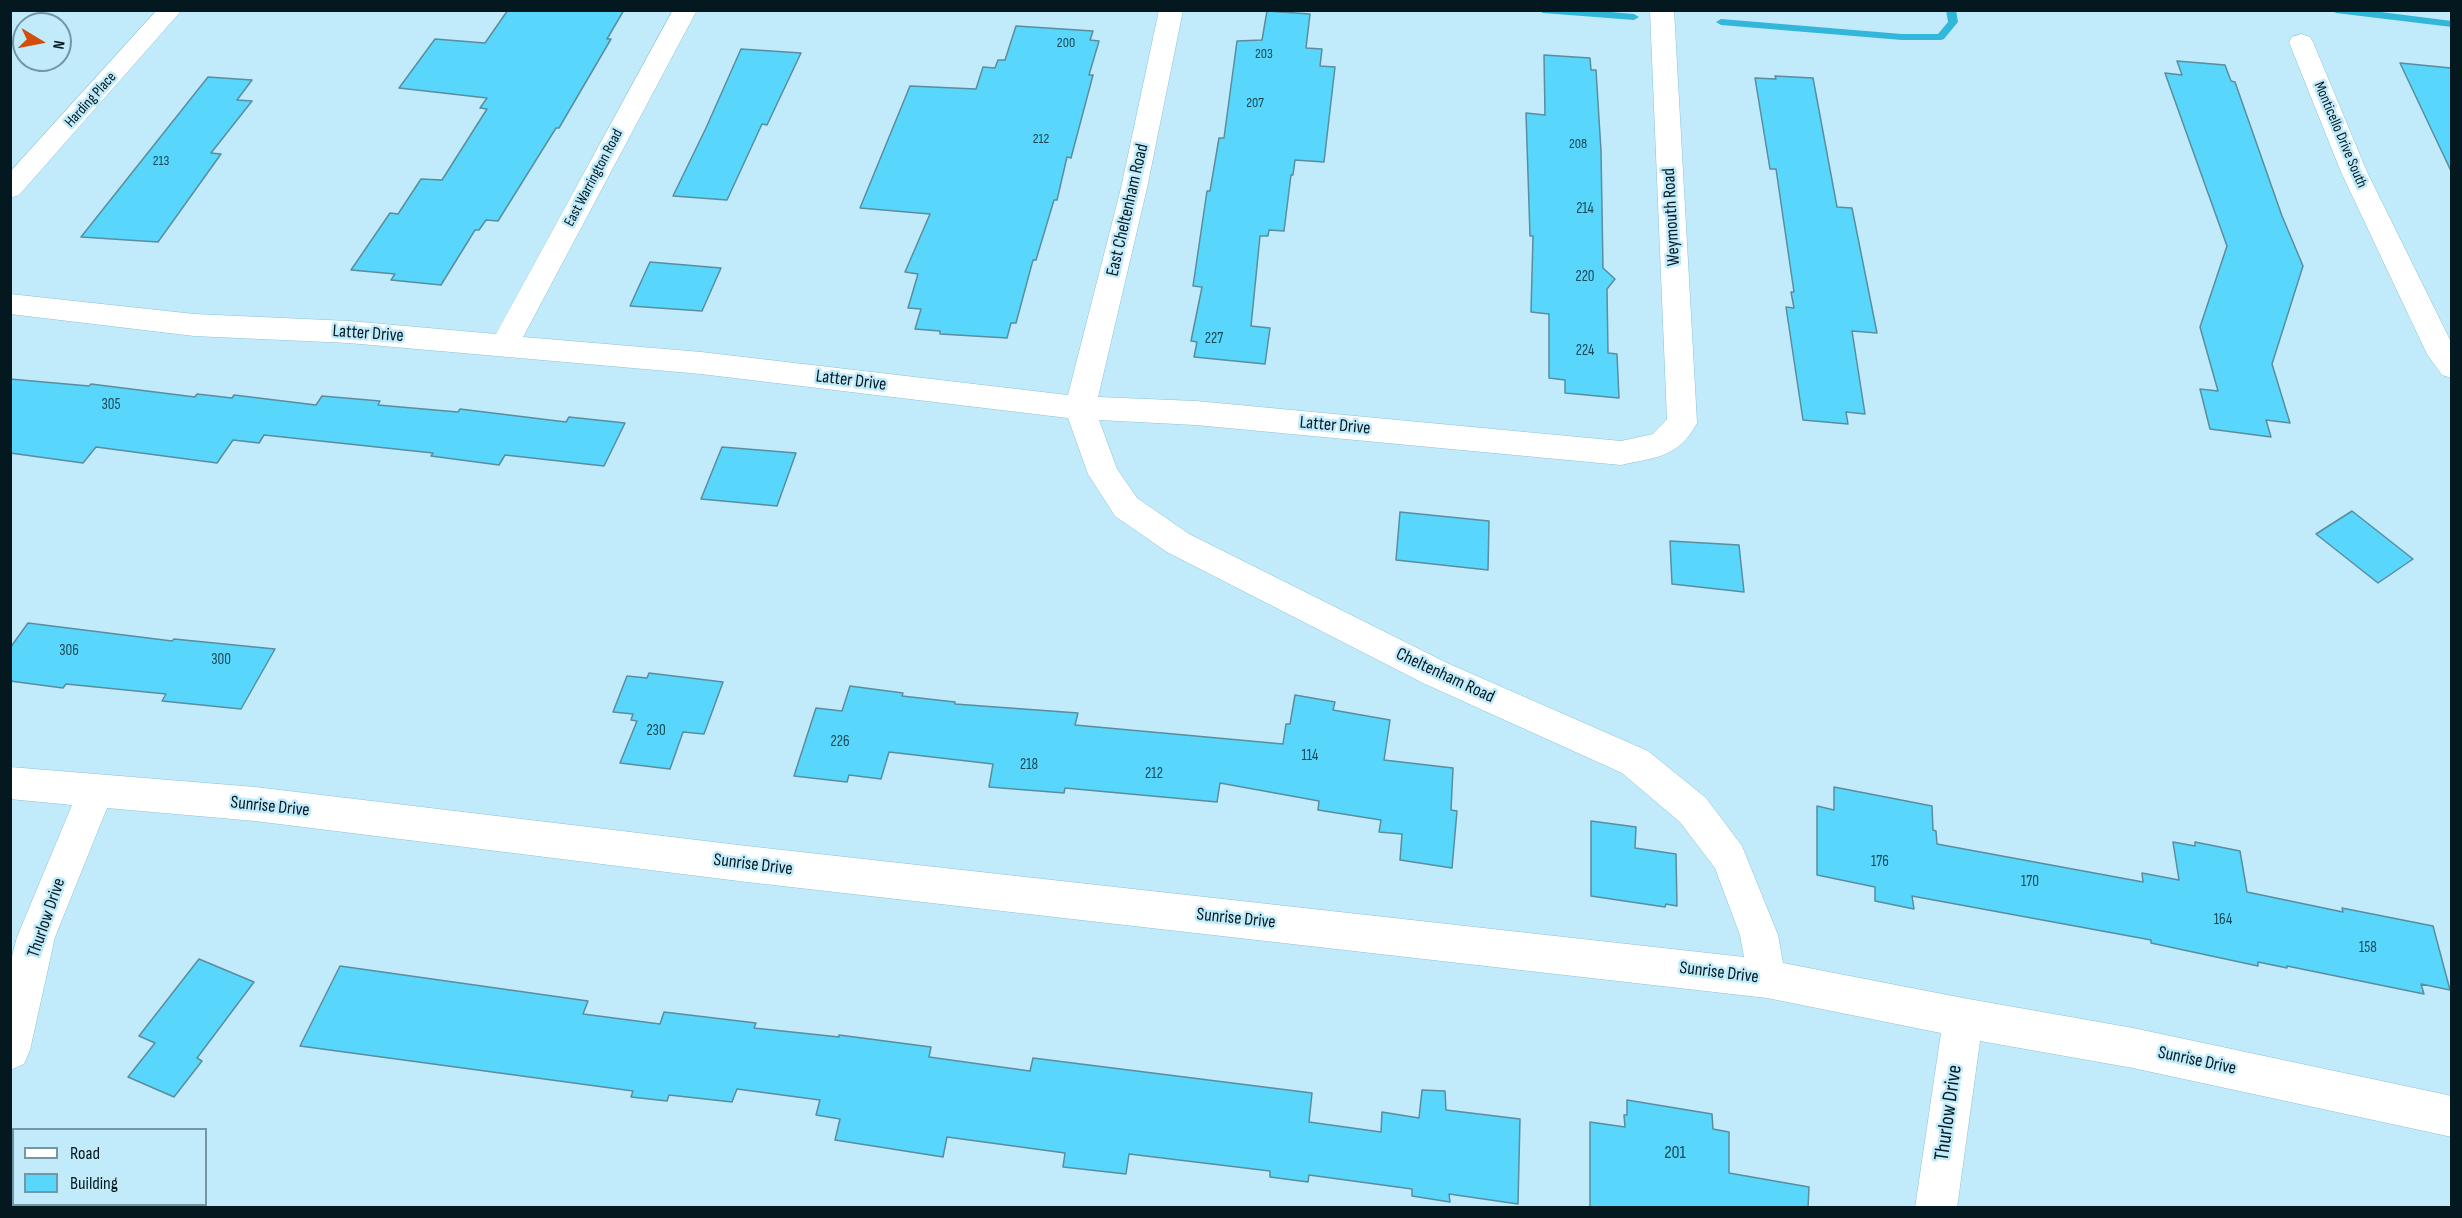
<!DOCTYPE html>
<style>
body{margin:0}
#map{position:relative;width:2462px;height:1218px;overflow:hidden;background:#c1ebfa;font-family:"Sofia Sans Condensed",sans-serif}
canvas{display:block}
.frame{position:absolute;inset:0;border:12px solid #03181f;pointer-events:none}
.legend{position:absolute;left:12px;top:1128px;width:195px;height:78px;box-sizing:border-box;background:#c1ebfa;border:2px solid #7597a2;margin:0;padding:8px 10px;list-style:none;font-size:18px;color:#03181f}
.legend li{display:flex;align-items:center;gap:12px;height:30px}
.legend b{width:30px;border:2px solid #7597a2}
.north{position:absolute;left:12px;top:12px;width:60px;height:60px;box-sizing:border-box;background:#c1ebfa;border:2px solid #7597a2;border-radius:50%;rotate:100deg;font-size:16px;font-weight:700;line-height:24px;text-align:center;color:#03181f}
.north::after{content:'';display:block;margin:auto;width:21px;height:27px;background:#d24d09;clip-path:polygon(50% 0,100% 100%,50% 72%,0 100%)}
</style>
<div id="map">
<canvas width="2462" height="1218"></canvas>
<div class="frame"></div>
<ul class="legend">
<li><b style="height:8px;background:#fff"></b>Road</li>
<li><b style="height:16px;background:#59d6fb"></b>Building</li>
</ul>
<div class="north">N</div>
</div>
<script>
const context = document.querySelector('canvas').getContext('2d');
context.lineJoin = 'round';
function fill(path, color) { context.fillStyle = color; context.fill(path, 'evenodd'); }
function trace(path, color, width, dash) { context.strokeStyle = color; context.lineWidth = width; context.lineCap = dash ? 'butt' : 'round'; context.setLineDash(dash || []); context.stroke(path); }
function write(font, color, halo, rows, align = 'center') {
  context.font = font + ' "Sofia Sans Condensed",sans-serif'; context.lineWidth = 5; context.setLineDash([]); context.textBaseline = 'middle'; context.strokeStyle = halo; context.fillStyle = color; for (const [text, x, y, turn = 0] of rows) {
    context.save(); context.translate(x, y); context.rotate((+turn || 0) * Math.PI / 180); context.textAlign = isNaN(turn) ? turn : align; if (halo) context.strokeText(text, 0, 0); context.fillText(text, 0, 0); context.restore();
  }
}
const stream = new Path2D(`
 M1538,10H1588L1634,14L1639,17L1634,20L1543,13Z
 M1946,10H1956L1958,22L1944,39L1941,40H1902L1721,25L1716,22L1721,19L1902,34H1938L1948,22Z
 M2331,10H2365L2452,21V27L2336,13Z`);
const building = new Path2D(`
 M508,10H624L607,39H611L559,128H556L498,221L486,220L479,230H475L441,285L391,280L395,274L351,270L390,213L398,214L421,179L442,180L487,109L480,108L487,98L399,88L435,39L485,43Z
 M1267,11L1310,14L1306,48L1322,49L1320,66L1335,67L1324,162L1295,160L1293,175H1291L1284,231L1269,230L1268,236H1260L1251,326L1270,328L1265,364L1194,357L1197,342L1191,341L1202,287L1193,286L1207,191H1210L1219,138H1224L1237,41L1262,40Z
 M1016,26L1093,31L1090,40L1099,41L1089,75H1093L1071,158L1067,157L1057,200H1054L1036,260H1033L1016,323H1011L1007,338L940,334V331L915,329L921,309L908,308L918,274L905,272L930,214L860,208L910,86L976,89L983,67L995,68L998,60H1005Z
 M741,49L801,53L767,125L762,124L727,200L673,196L706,128Z
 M1544,55L1590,58L1591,70H1596L1601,151L1603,268L1615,279L1607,289L1608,353L1617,354L1619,398L1565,393V380L1549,378V314L1531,312L1533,236H1530L1526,113L1545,115Z
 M2177,61L2225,65L2231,81L2235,82L2282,216L2303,266L2272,364L2290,423L2266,420L2271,437L2210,429L2200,389L2218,391L2200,327L2227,246L2165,73L2182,75Z
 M2400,63L2451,68V171Z
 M1775,76L1813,78L1837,207L1852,208L1877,333L1852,331L1865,414L1846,412L1848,424L1803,420L1786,307L1794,308L1791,292H1794L1776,169H1770L1755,78L1776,79Z
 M208,77L252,80L237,100L252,101L211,153L221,154L158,242L81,237Z
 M650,262L721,268L702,311L630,306Z
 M10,379L89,386L91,384L195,397L197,394L232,398L234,395L316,405L322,396L380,401L378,405L458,412L460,409L566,422L569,417L625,423L604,466L505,455L499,465L431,456L433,453L264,435L259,443L233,440L217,463L96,447L83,463L10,453Z
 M722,447L796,453L777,506L701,499Z
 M2352,511L2413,559L2378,583L2316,534Z
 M1400,512L1489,521L1488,570L1396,560Z
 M1670,541L1739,545L1744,592L1672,584Z
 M28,623L172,641L174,639L275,649L241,709L162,701L166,694L66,684L63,688L10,681V648Z
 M649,673L723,682L704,734L683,732L670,769L620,763L637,721L631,720L633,714L613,712L627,676L647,678Z
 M850,686L903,693L902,696L955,702V704L1078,713L1075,725L1283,744L1286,724H1290L1295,695L1335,702L1333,710L1390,720L1384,760L1453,768L1451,810L1457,811L1452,868L1400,860L1402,834L1379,832L1381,820L1318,810L1319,801L1220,783L1217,802L1065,788L1064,793L989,787L993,764L889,752L881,779L849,775L847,782L794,776L816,708L842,711Z
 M1834,787L1932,806L1933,830L1936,831L1937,844L2143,882L2142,873L2179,880L2173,842L2195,846V842L2240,851L2247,892L2343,912L2342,908L2433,926L2450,990L2421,984L2424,994L2287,966V968L2258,962V966L2151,943V940L1912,896L1914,909L1875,901V887L1817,875V806L1834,810Z
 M1591,821L1636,827L1635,848L1676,854L1677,906L1666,904L1665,907L1591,896Z
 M199,959L254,982L197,1058L202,1061L174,1097L128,1077L155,1043L139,1036Z
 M340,966L588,1001L583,1014L660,1024L664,1012L756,1023L754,1028L839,1037V1035L931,1047L929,1057L1030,1071L1033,1058L1312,1093L1309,1122L1381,1132L1382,1112L1419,1118L1422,1090L1445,1091L1446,1110L1520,1119L1518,1204L1449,1194L1450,1202L1412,1196V1189L1309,1175L1308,1182L1270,1177V1171L1129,1154L1126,1174L1063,1167L1065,1153L947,1137L943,1157L835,1140L840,1119L816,1115L820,1100L737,1089L732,1102L669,1095L667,1101L631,1097L633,1091L300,1046Z
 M1627,1100L1712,1114L1713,1129L1729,1132V1173L1809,1187L1808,1208H1590V1122L1625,1127L1624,1115H1627Z`);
const minor = new Path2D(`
 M157,10H182L19,195L10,198V172Z
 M673,10H697L523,337L701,352L1068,395L1121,188L1159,10H1183L1147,188L1098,397L1196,401L1621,441L1653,434L1667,419L1650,10H1674L1697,423C1678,458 1656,457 1621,465L1196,425L1099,420L1117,469L1137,498L1189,534L1447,663L1648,751L1706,798L1742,846L1778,935L1783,963L1963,998L2133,1028L2452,1096V1137L2133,1068L1980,1041L1957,1208H1915L1941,1033L1767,998L747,882L255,821L107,808L55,937L30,1050L24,1064L10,1070V964L17,937L72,805L10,799V767L255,787L747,846L1744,957L1740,935L1715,868L1680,822L1622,773L1423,683L1167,552L1115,516L1088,474L1068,418L701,374L349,343L194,336L10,314V294L194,314L349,321L496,334Z
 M2301,34L2310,37L2313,42L2367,172L2452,344V378L2442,375L2427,354L2341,172L2289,42L2292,37Z`);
const farNumbernames = [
 ["200",1066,43],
 ["203",1264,54],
 ["207",1255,103],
 ["212",1041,139],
 ["208",1578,144],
 ["213",161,161]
];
const farStreetnames = [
 ["Harding Place",91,100,-48],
 ["Monticello Drive South",2340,135,67],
 ["East Warrington Road",594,178,-62]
];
const numberNames = [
 ["214",1585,209],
 ["220",1585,277],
 ["227",1214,339],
 ["224",1585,351],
 ["305",111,405],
 ["306",69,651],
 ["300",221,660],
 ["230",656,731],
 ["226",840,742],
 ["114",1310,756],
 ["218",1029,765],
 ["212",1154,774],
 ["176",1880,862],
 ["170",2030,882],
 ["164",2223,920],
 ["158",2368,948]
];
const streetNames = [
 ["East Cheltenham Road",1128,210,-77],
 ["Weymouth Road",1672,217,-93],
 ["Latter Drive",368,334,4],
 ["Latter Drive",851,381,7],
 ["Latter Drive",1335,426,5],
 ["Cheltenham Road",1445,676,25],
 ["Sunrise Drive",270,807,6],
 ["Sunrise Drive",753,865,7],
 ["Thurlow Drive",47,918,-71],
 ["Sunrise Drive",1236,919,6],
 ["Sunrise Drive",1719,973,7],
 ["Sunrise Drive",2197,1061,12]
];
const nearNumbernames = [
 ["201",1675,1153]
];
const nearStreetnames = [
 ["Thurlow Drive",1949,1113,-82]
];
fill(stream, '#32b7db');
fill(building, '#59d6fb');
trace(building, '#5a8d9e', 1.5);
trace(minor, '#8dc2d4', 1);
fill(minor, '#fff');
write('14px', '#184856', null, farNumbernames);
write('15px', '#03181f', '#c1ebfa', farStreetnames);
write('15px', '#184856', null, numberNames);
write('18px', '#03181f', '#c1ebfa', streetNames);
write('18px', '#184856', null, nearNumbernames);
write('21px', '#03181f', '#c1ebfa', nearStreetnames);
</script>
